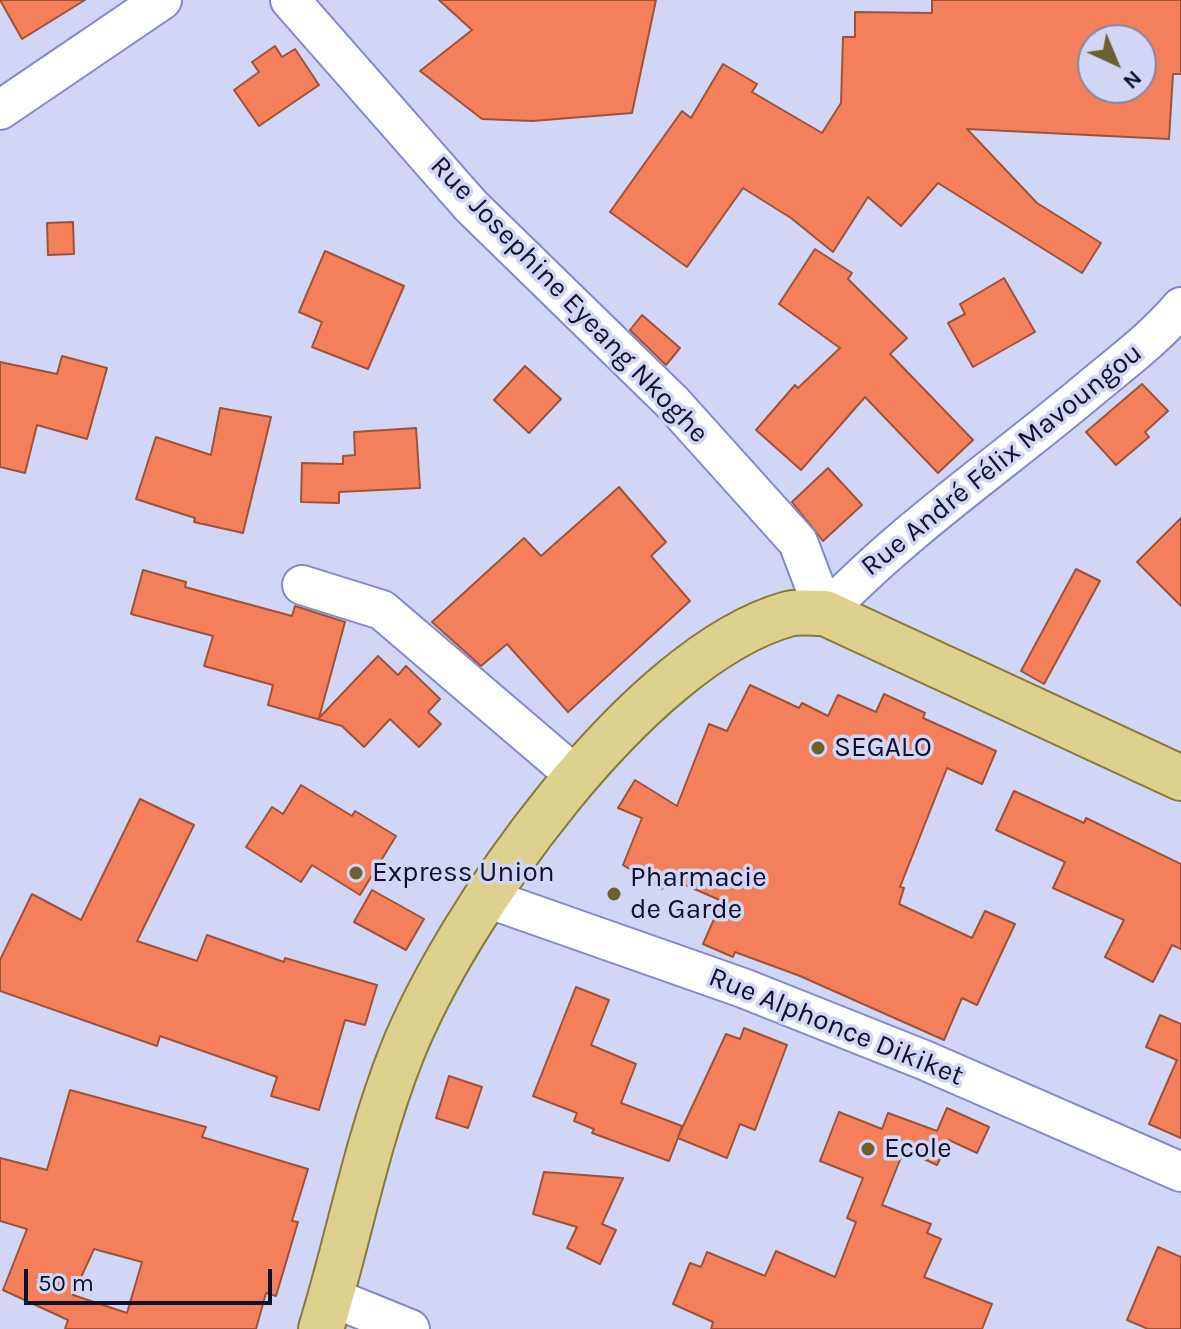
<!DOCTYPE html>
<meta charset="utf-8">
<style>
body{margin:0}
#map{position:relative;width:1181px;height:1329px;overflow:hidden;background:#d1d6f6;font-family:Karla,sans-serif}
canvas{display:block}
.north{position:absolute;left:1077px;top:24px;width:80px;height:80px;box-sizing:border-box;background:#d1d6f6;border:2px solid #8387a5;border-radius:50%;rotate:136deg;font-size:22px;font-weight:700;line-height:32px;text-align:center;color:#0f102c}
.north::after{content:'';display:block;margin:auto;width:28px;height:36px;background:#6c612e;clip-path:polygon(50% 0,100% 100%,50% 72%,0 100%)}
.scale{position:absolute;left:24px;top:1269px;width:248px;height:36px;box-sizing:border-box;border:4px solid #0f102c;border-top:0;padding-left:10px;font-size:24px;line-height:28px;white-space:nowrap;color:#0f102c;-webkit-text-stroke:6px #d1d6f6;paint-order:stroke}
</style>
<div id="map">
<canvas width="1181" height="1329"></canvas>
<div class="north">N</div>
<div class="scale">50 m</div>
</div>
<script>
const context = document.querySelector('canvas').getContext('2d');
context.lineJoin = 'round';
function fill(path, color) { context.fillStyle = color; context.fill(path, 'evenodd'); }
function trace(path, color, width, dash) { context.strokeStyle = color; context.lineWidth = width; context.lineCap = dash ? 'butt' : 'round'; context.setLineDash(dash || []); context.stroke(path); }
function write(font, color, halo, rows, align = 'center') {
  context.font = font + ' Karla,sans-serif'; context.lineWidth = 7; context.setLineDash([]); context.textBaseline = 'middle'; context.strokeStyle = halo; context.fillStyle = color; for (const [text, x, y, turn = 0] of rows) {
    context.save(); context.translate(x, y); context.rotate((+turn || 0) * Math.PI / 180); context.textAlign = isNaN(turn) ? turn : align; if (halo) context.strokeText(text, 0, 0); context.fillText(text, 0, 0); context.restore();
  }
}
const building = new Path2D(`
 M0,0H85L22,39Z
 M439,0H656L632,113L532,121L482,119L420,71L472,30Z
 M932,0H1181V74H1173L1169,139L967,129L1037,203L1101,243L1082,273L938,183L901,226L868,197L833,252L791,218L743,188L687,267L610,212L682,111L691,118L723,64L757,84L752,92L822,133L841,103L843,37H855V12L932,13ZM1093,40H1141V88H1093Z
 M275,46L282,57L295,49L319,85L259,126L234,90L259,72L252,62Z
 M73,222L74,254L48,255L47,223Z
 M815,249L852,273L848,279L907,338L890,354L973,440L938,473L865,397L801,470L756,430L795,385L798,388L840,348L779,304Z
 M325,251L404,286L368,369L312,347L322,322L299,312Z
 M1004,278L1035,332L973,367L948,323L965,314L960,304Z
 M642,315L680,348L666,365L630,330Z
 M62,356L107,368L87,439L37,425L25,473L0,467V362L57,374Z
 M525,366L561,399L529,433L494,400Z
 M1142,384L1168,411L1145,432L1149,437L1116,465L1086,432Z
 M220,408L271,417L243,533L194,522L195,518L136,499L156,437L211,455Z
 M416,428L420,488L339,492V503L301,502L302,463L343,464V456L355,455L354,432Z
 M828,468L862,505L823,541L792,502Z
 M619,487L666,542L651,556L690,601L568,712L507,644L481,666L432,622L524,538L541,556Z
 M1181,518V606L1137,562Z
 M1076,569L1100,581L1044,684L1021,671Z
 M143,570L186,582L185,587L292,616L295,606L345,622L319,718L378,656L398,675L406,666L440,699L428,712L441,724L419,747L390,719L364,747L342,726L268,705L273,685L204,666L213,636L131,614Z
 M750,685L799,708L802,703L828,716L838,695L876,712L884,694L925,713L923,718L996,751L982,784L947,768L900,887L904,888L899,904L972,938L985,911L1015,924L977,1005L962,998L944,1040L800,976L735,952L733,957L703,944L722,901L669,878L662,889L623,865L642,818L618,808L635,780L677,806L709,724L727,731Z
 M301,785L352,816L355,811L396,836L360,895L312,865L301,882L246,847L272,807L283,814Z
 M1014,791L1084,823L1086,818L1181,864V949L1172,945L1153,982L1105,957L1124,920L1053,888L1065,862L996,830Z
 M140,799L194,825L137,941L197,961L207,935L284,962L285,958L377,985L365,1025L345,1020L319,1110L271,1096L277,1077L160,1036L157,1046L0,991V960L32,894L81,920Z
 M372,890L424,919L406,950L354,922Z
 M576,987L609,1000L591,1045L636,1064L621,1103L682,1126L678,1137L726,1034L740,1039L744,1028L787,1045L755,1130L740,1124L727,1158L678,1138L669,1161L592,1133L594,1129L574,1121L577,1113L533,1096Z
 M1160,1015L1181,1024V1138L1149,1124L1177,1060L1146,1047Z
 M449,1076L482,1087L468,1128L436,1118Z
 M70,1090L206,1127L202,1137L308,1169L292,1221L298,1222L276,1296L266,1293L256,1329H65L68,1320L3,1290L27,1229L0,1221V1158L47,1170ZM94,1249L142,1262L127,1313L73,1295Z
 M947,1108L989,1127L977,1153L949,1140L937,1165L904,1150L882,1205L931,1224L927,1233L941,1239L924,1277L992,1304L982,1329H711L713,1322L673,1304L690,1263L701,1267L707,1252L765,1276L776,1251L835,1277L856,1222L847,1218L863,1178L820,1161L839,1112L882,1129L888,1113L937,1131Z
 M544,1172L623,1178L602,1224L616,1230L600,1264L567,1248L577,1227L533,1214Z
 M1158,1247L1181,1257V1329H1148L1127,1320Z`);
const minor = new Path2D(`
 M290,0L471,206L672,402L798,542L825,613C905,529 1002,463 1090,389C1121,363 1155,338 1181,307
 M0,110L162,0
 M302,585L382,610L575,775
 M484,897L743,988L924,1060L1181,1172
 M331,1297L410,1329`);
const major = new Path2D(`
 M321,1329C349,1238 366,1144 401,1055C456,915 638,656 788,614C799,611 813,613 825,613L1181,778`);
const markers = [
 [818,748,8,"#6c612e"],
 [356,873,8,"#6c612e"],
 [614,894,8,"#6c612e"],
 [868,1149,8,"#6c612e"]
];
const streetNames = [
 ["Rue Josephine Eyeang Nkoghe",569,300,46],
 ["Rue André Félix Mavoungou",1002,460,-39],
 ["Rue Alphonce Dikiket",836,1027,22]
];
const poiNames = [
 ["SEGALO",834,748],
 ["Express Union",372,873],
 ["Pharmacie",630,878],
 ["de Garde",630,910],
 ["Ecole",884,1149]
];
fill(building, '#f4805b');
trace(building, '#9f5239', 2);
trace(minor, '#8088d2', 42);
trace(major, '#87793a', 48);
trace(minor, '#fff', 38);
trace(major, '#ded18d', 44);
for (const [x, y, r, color] of markers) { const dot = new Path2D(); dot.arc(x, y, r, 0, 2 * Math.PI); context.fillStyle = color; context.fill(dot); trace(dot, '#d1d6f6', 3); }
write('28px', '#0f102c', '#d1d6f6', streetNames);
write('28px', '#0f102c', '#d1d6f6', poiNames, 'left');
</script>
